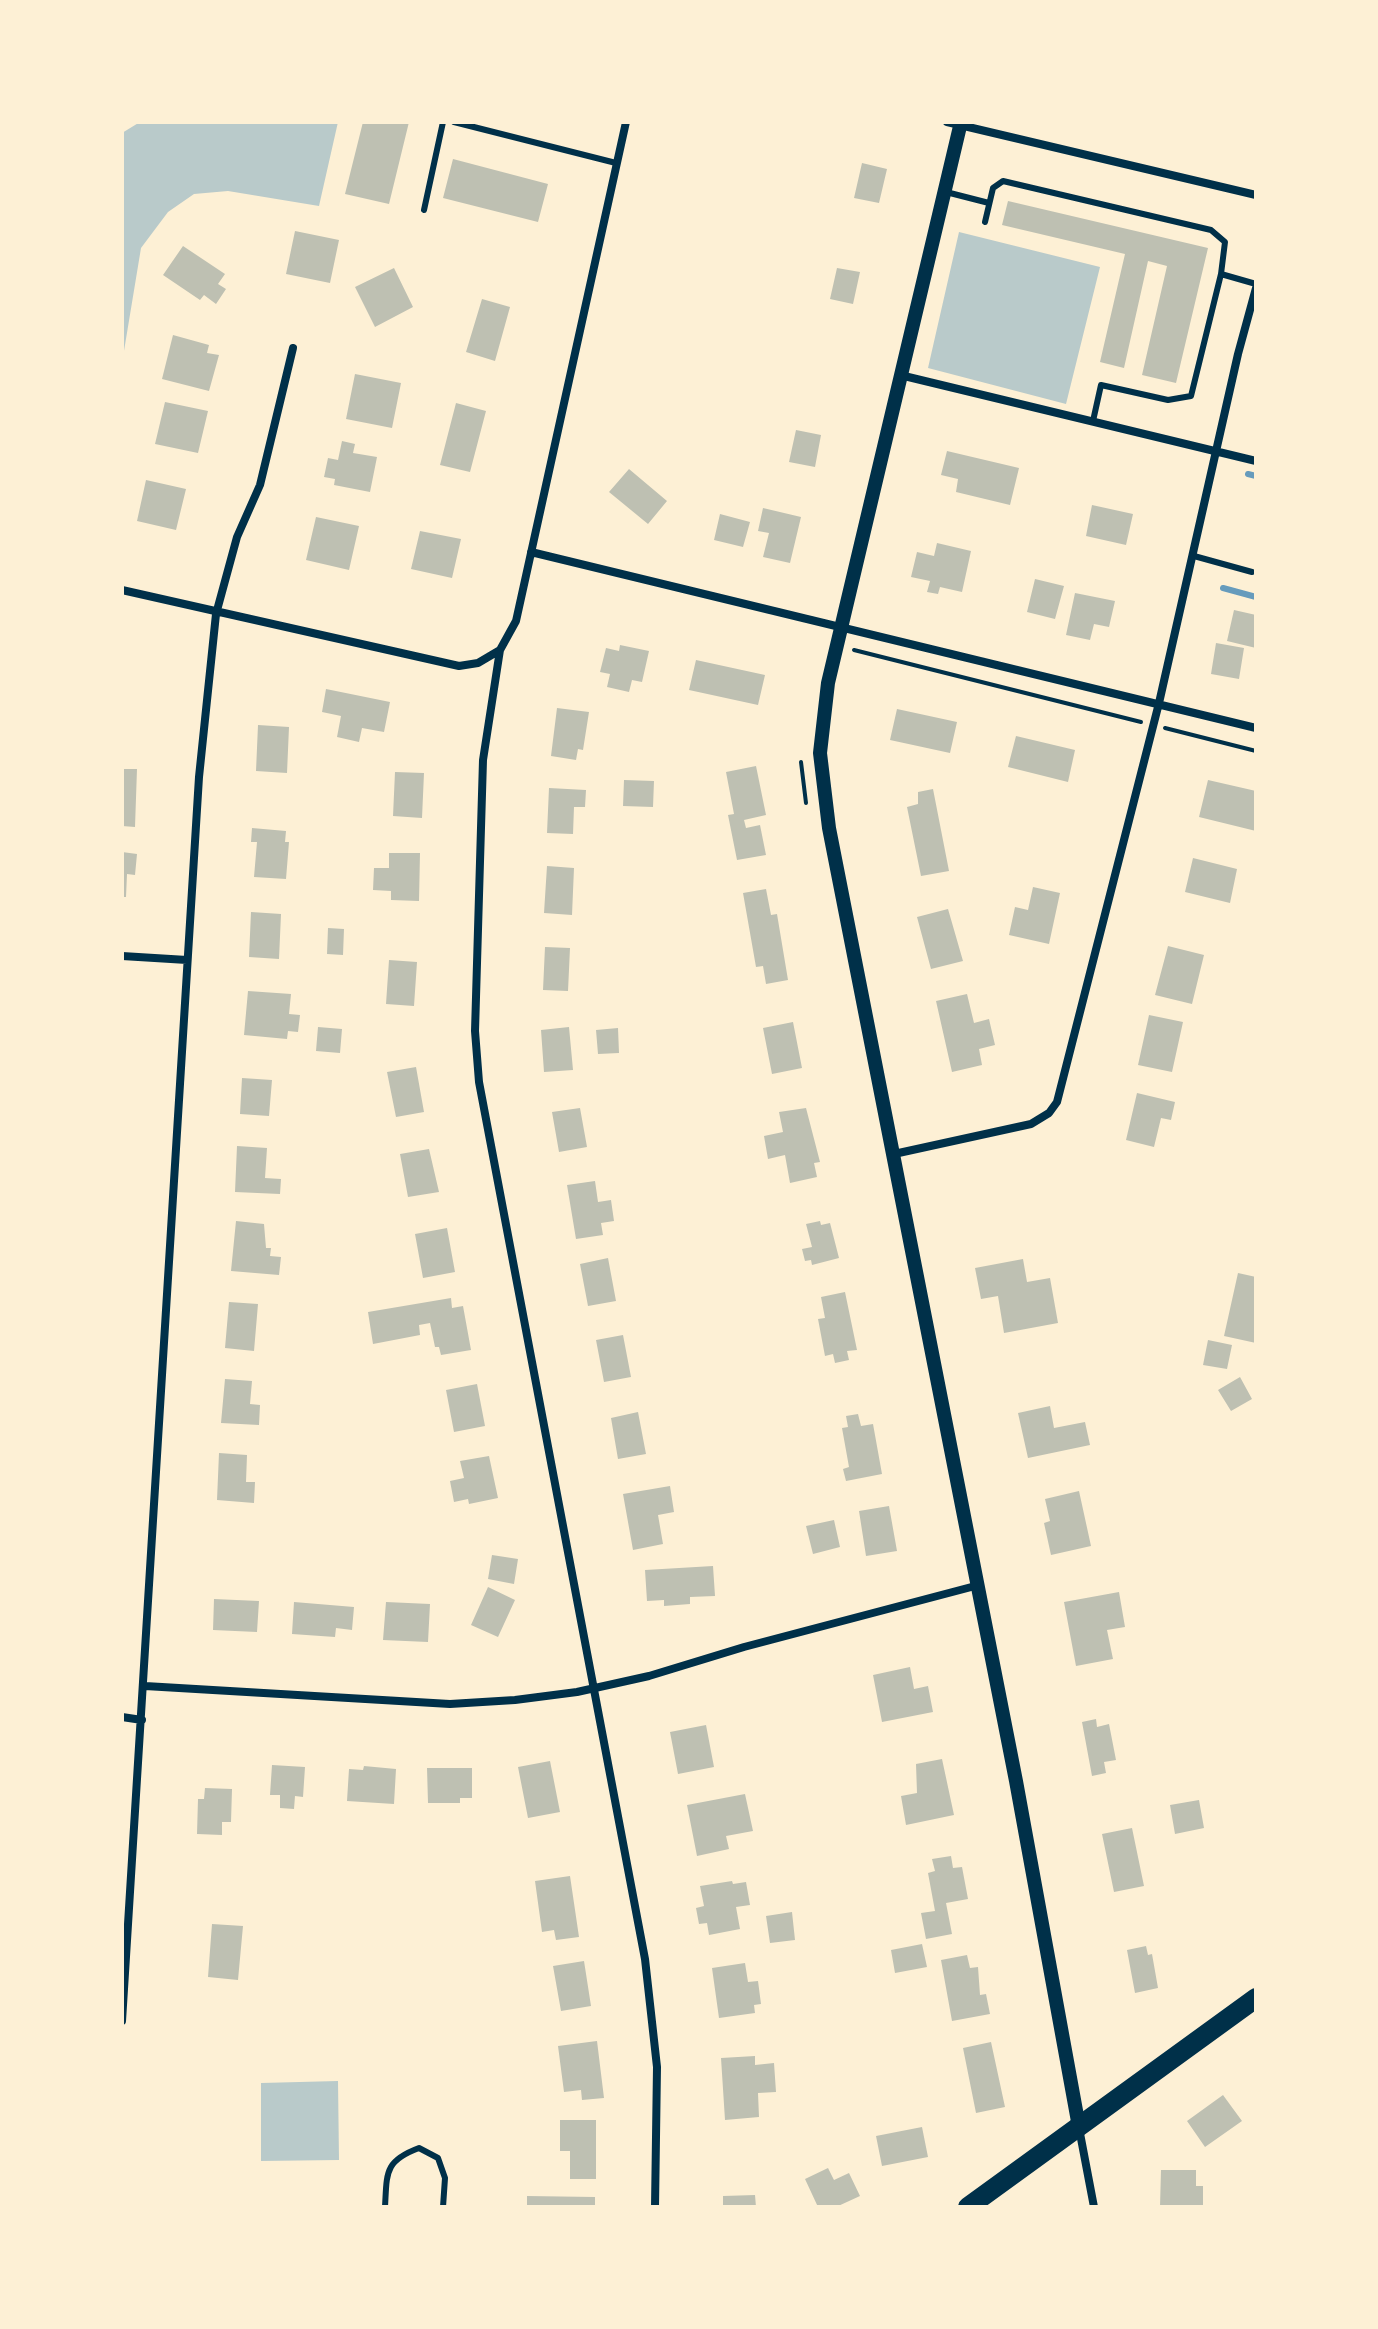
<!DOCTYPE html>
<style>
body{margin:0}
#map{position:relative;width:1378px;height:2329px;overflow:hidden;background:#fdf0d5;font-family:"Source Sans 3",sans-serif}
canvas{display:block}
.frame{position:absolute;inset:0;border:124px solid #fdf0d5;pointer-events:none}
</style>
<div id="map">
<canvas width="1378" height="2329"></canvas>
<div class="frame"></div>
</div>
<script>
const context = document.querySelector('canvas').getContext('2d');
context.lineJoin = 'round';
function fill(path, color) { context.fillStyle = color; context.fill(path, 'evenodd'); }
function trace(path, color, width, dash) { context.strokeStyle = color; context.lineWidth = width; context.lineCap = dash ? 'butt' : 'round'; context.setLineDash(dash || []); context.stroke(path); }
const green = new Path2D(`
 M140,122H338L319,206L228,191L194,194L168,212L141,248L122,363V133Z
 M959,232L1100,267L1066,404L928,368Z
 M338,2081L339,2160L261,2161V2083Z`);
const stream = new Path2D(`
 M1248,474L1256,476
 M1223,588L1256,597`);
const building = new Path2D(`
 M363,122H409L389,204L345,194Z
 M453,159L548,184L538,222L443,198Z
 M862,163L887,169L879,203L854,198Z
 M1008,201L1208,248L1176,383L1142,375L1167,266L1148,261L1124,368L1100,362L1125,254L1002,225Z
 M295,231L339,240L330,283L286,274Z
 M183,246L225,274L218,284L226,289L216,304L204,295L200,300L163,275Z
 M394,268L413,307L375,327L355,287Z
 M837,268L860,272L853,304L830,299Z
 M482,299L510,307L495,361L466,352Z
 M173,335L209,345L207,353L219,355L209,391L162,379Z
 M355,374L401,383L392,428L346,419Z
 M165,402L208,411L198,453L155,444Z
 M456,403L486,411L470,472L440,465Z
 M796,430L821,435L815,467L789,462Z
 M342,441L355,444L353,453L377,457L370,492L334,485L335,479L324,477L328,458L338,460Z
 M947,451L1019,468L1010,505L956,492L958,479L941,475Z
 M629,469L667,501L648,524L609,492Z
 M146,480L186,489L176,530L137,521Z
 M1092,505L1133,514L1126,545L1086,536Z
 M763,508L801,517L790,563L763,557L769,533L758,531Z
 M720,514L750,522L743,547L714,540Z
 M316,517L359,526L349,570L306,560Z
 M420,531L461,539L452,578L411,569Z
 M937,543L971,551L962,592L940,587L938,594L927,592L930,581L911,577L917,552L934,556Z
 M1035,579L1064,586L1055,619L1027,612Z
 M1075,593L1115,601L1109,627L1094,624L1090,640L1066,635Z
 M1234,610L1256,615V648L1227,641Z
 M1216,643L1244,648L1239,679L1211,674Z
 M620,645L649,651L642,682L632,680L629,692L607,687L610,674L600,672L606,648L619,651Z
 M696,660L765,675L758,705L689,690Z
 M326,689L390,702L384,732L362,728L359,742L337,737L341,716L322,712Z
 M557,708L589,712L583,750L578,749L576,760L551,756Z
 M897,709L957,722L950,753L890,740Z
 M258,725L289,727L287,773L256,771Z
 M1016,736L1075,750L1068,782L1008,767Z
 M756,766L766,815L744,820L746,828L760,825L766,855L737,860L728,815L734,814L726,772Z
 M122,769H137L135,827L122,826Z
 M395,772L424,773L422,818L393,816Z
 M624,780L654,781L653,807L623,806Z
 M1208,780L1256,791V831L1199,817Z
 M549,788L586,790L585,807H574L573,834L547,833Z
 M933,789L949,871L921,876L907,807L918,804V792Z
 M252,828L286,831L285,842H289L286,879L254,877L257,842H251Z
 M122,852L137,854L135,875L127,874L126,897H122Z
 M389,853H420L419,901L391,900V891L373,890L374,868H389Z
 M1193,858L1237,869L1230,903L1185,892Z
 M547,866L574,868L572,915L544,913Z
 M1033,887L1060,893L1049,944L1009,935L1015,907L1028,910Z
 M766,889L771,915L777,914L788,980L766,984L763,966L756,967L743,893Z
 M948,909L963,961L931,969L917,917Z
 M251,912L281,914L279,959L249,957Z
 M328,928L344,929L343,955L327,954Z
 M1168,946L1204,955L1192,1004L1155,995Z
 M545,947L570,948L568,991L543,990Z
 M389,960L417,962L414,1006L386,1004Z
 M248,991L291,994L289,1014L300,1015L298,1032L288,1031L287,1039L244,1035Z
 M967,994L974,1023L989,1019L995,1045L979,1049L982,1065L952,1072L936,1001Z
 M1149,1015L1183,1022L1172,1072L1138,1065Z
 M793,1022L802,1068L772,1074L763,1028Z
 M318,1027L342,1029L340,1053L316,1051Z
 M569,1027L573,1070L544,1072L541,1030Z
 M618,1028L619,1053L598,1054L596,1030Z
 M416,1067L424,1112L396,1117L387,1072Z
 M242,1078L272,1080L269,1116L240,1114Z
 M1137,1093L1175,1102L1171,1120L1161,1118L1154,1147L1126,1140Z
 M580,1108L587,1147L559,1152L552,1112Z
 M806,1108L820,1162L814,1163L817,1177L790,1183L785,1155L768,1159L764,1136L783,1132L779,1112Z
 M237,1146L267,1148L265,1178L281,1179L280,1194L235,1192Z
 M429,1149L439,1192L408,1197L400,1154Z
 M595,1181L598,1202L611,1200L614,1221L601,1223L603,1235L576,1239L567,1185Z
 M236,1221L264,1224L266,1248H271L270,1256L281,1257L279,1275L231,1271Z
 M820,1221L821,1225L830,1223L839,1258L812,1265L811,1260L805,1261L802,1249L812,1247L806,1224Z
 M447,1228L455,1272L423,1278L415,1234Z
 M608,1258L616,1301L588,1306L580,1264Z
 M1023,1259L1027,1282L1050,1278L1058,1323L1004,1333L998,1296L981,1299L975,1268Z
 M1238,1273L1256,1277V1343L1224,1336Z
 M845,1292L857,1350L847,1351L849,1360L835,1363L833,1354L825,1356L818,1319L825,1318L821,1297Z
 M451,1298L452,1308L463,1306L471,1350L441,1355L439,1347H435L430,1323L419,1325L420,1335L373,1344L368,1312Z
 M229,1302L258,1304L254,1351L225,1348Z
 M623,1335L631,1377L604,1382L596,1340Z
 M1208,1340L1232,1345L1227,1369L1203,1365Z
 M1240,1377L1252,1399L1231,1411L1218,1390Z
 M225,1379L252,1381L250,1404L260,1405L259,1425L221,1423Z
 M477,1384L485,1426L454,1432L446,1390Z
 M1050,1406L1054,1428L1085,1422L1090,1445L1028,1458L1018,1413Z
 M638,1412L646,1454L618,1459L611,1418Z
 M858,1414L861,1426L873,1424L882,1474L846,1481L843,1469L849,1467L842,1428L848,1427L846,1416Z
 M219,1453L247,1455L246,1482H255L254,1503L217,1500Z
 M489,1456L498,1498L469,1504L468,1499L454,1502L450,1481L464,1478L460,1461Z
 M670,1486L674,1512L658,1515L663,1544L633,1550L623,1494Z
 M1079,1491L1091,1546L1051,1555L1044,1523L1050,1521L1045,1499Z
 M889,1506L897,1551L866,1556L859,1511Z
 M834,1520L840,1547L813,1554L806,1526Z
 M492,1555L518,1559L514,1584L488,1579Z
 M713,1566L715,1596L690,1597V1604L664,1606V1600L647,1601L645,1570Z
 M488,1587L515,1600L498,1637L471,1625Z
 M1119,1592L1125,1627L1107,1630L1113,1659L1076,1666L1064,1602Z
 M214,1599L259,1601L257,1632L213,1630Z
 M294,1602L354,1607L352,1630L336,1628L335,1637L292,1634Z
 M386,1602L430,1604L428,1642L383,1640Z
 M910,1667L914,1689L928,1686L933,1712L882,1722L873,1675Z
 M1096,1719L1097,1727L1109,1724L1116,1760L1104,1762L1106,1773L1092,1776L1082,1722Z
 M706,1725L714,1767L678,1774L670,1732Z
 M942,1759L954,1815L906,1825L901,1796L917,1793L916,1764Z
 M550,1761L560,1812L528,1818L518,1767Z
 M272,1765L305,1767L303,1797L295,1796L294,1809L280,1808V1795H270Z
 M364,1766L396,1769L394,1804L347,1801L349,1769L363,1770Z
 M427,1768H472V1798H460V1803H428Z
 M205,1788L232,1789L231,1822H222V1835L197,1834L198,1799H204Z
 M745,1794L753,1831L726,1836L729,1849L697,1856L687,1805Z
 M1199,1800L1204,1828L1175,1834L1170,1805Z
 M1132,1828L1144,1886L1114,1892L1102,1834Z
 M951,1856L953,1868L962,1867L968,1899L946,1903L952,1934L926,1939L921,1913L935,1911L928,1873L935,1871L932,1859Z
 M570,1876L579,1937L556,1940L554,1930L542,1932L535,1881Z
 M732,1881L733,1884L746,1882L750,1905L736,1907L740,1929L709,1935L707,1923L699,1924L696,1908L704,1906L700,1886Z
 M792,1912L795,1940L770,1943L766,1916Z
 M212,1924L243,1926L238,1980L208,1977Z
 M922,1944L927,1967L895,1973L891,1950Z
 M1146,1946L1148,1955L1152,1954L1158,1988L1135,1993L1127,1950Z
 M967,1955L970,1968L978,1967L980,1995L986,1994L990,2014L952,2021L941,1960Z
 M584,1961L591,2006L561,2011L553,1966Z
 M745,1963L748,1982L758,1981L761,2004L754,2005L755,2013L719,2018L712,1968Z
 M597,2041L604,2098L582,2100L581,2090L564,2092L558,2046Z
 M991,2042L1005,2107L976,2113L963,2048Z
 M755,2056V2065L774,2063L776,2092L758,2093L759,2117L725,2120L721,2058Z
 M1223,2095L1242,2121L1205,2147L1187,2121Z
 M560,2120H596V2179H570V2151H560Z
 M922,2127L928,2157L882,2166L876,2136Z
 M828,2168L834,2180L849,2173L860,2196L836,2207H818L805,2179Z
 M1161,2170H1196V2186H1203V2207H1160Z
 M755,2195L756,2207H723V2196Z
 M527,2196L595,2197V2207H527Z`);
const path = new Path2D(`
 M854,650L1141,722
 M1165,728L1256,751
 M801,762L806,803`);
const service = new Path2D(`
 M454,122L616,163
 M946,192L989,203
 M424,210L443,122
 M985,222L993,188L1003,181L1211,230L1225,242L1221,274
 M1093,421L1101,385L1168,400L1191,396L1221,274L1256,284
 M1194,556L1252,572
 M385,2207C387,2173 384,2161 419,2148L438,2158L445,2178L443,2207`);
const minor = new Path2D(`
 M626,122L516,621L500,650L483,760L475,1031L479,1082L645,1959L657,2067L655,2207
 M947,122L1256,195
 M900,375L1256,461
 M531,552L1256,728
 M122,590L459,666L478,663L500,650
 M122,956L187,960
 M894,1154L1031,1124L1049,1113L1057,1102L1159,703L1238,354L1256,288
 M145,1686L450,1704L515,1700L577,1692L649,1676L744,1647L979,1585
 M122,1717L142,1720
 M122,2021L199,777L216,614L237,537L260,485L293,348
 M1079,2128L1094,2207`);
const tertiary = new Path2D(`
 M961,122L828,683L820,753L829,828L1016,1781L1079,2127`);
const primary = new Path2D(`
 M968,2207L1256,1998`);
fill(green, '#b9caca');
trace(stream, '#669bbc', 6);
fill(building, '#bec0b2');
trace(path, '#003049', 4);
trace(service, '#003049', 6);
trace(minor, '#003049', 8);
trace(tertiary, '#003049', 14);
trace(primary, '#003049', 20);
</script>
